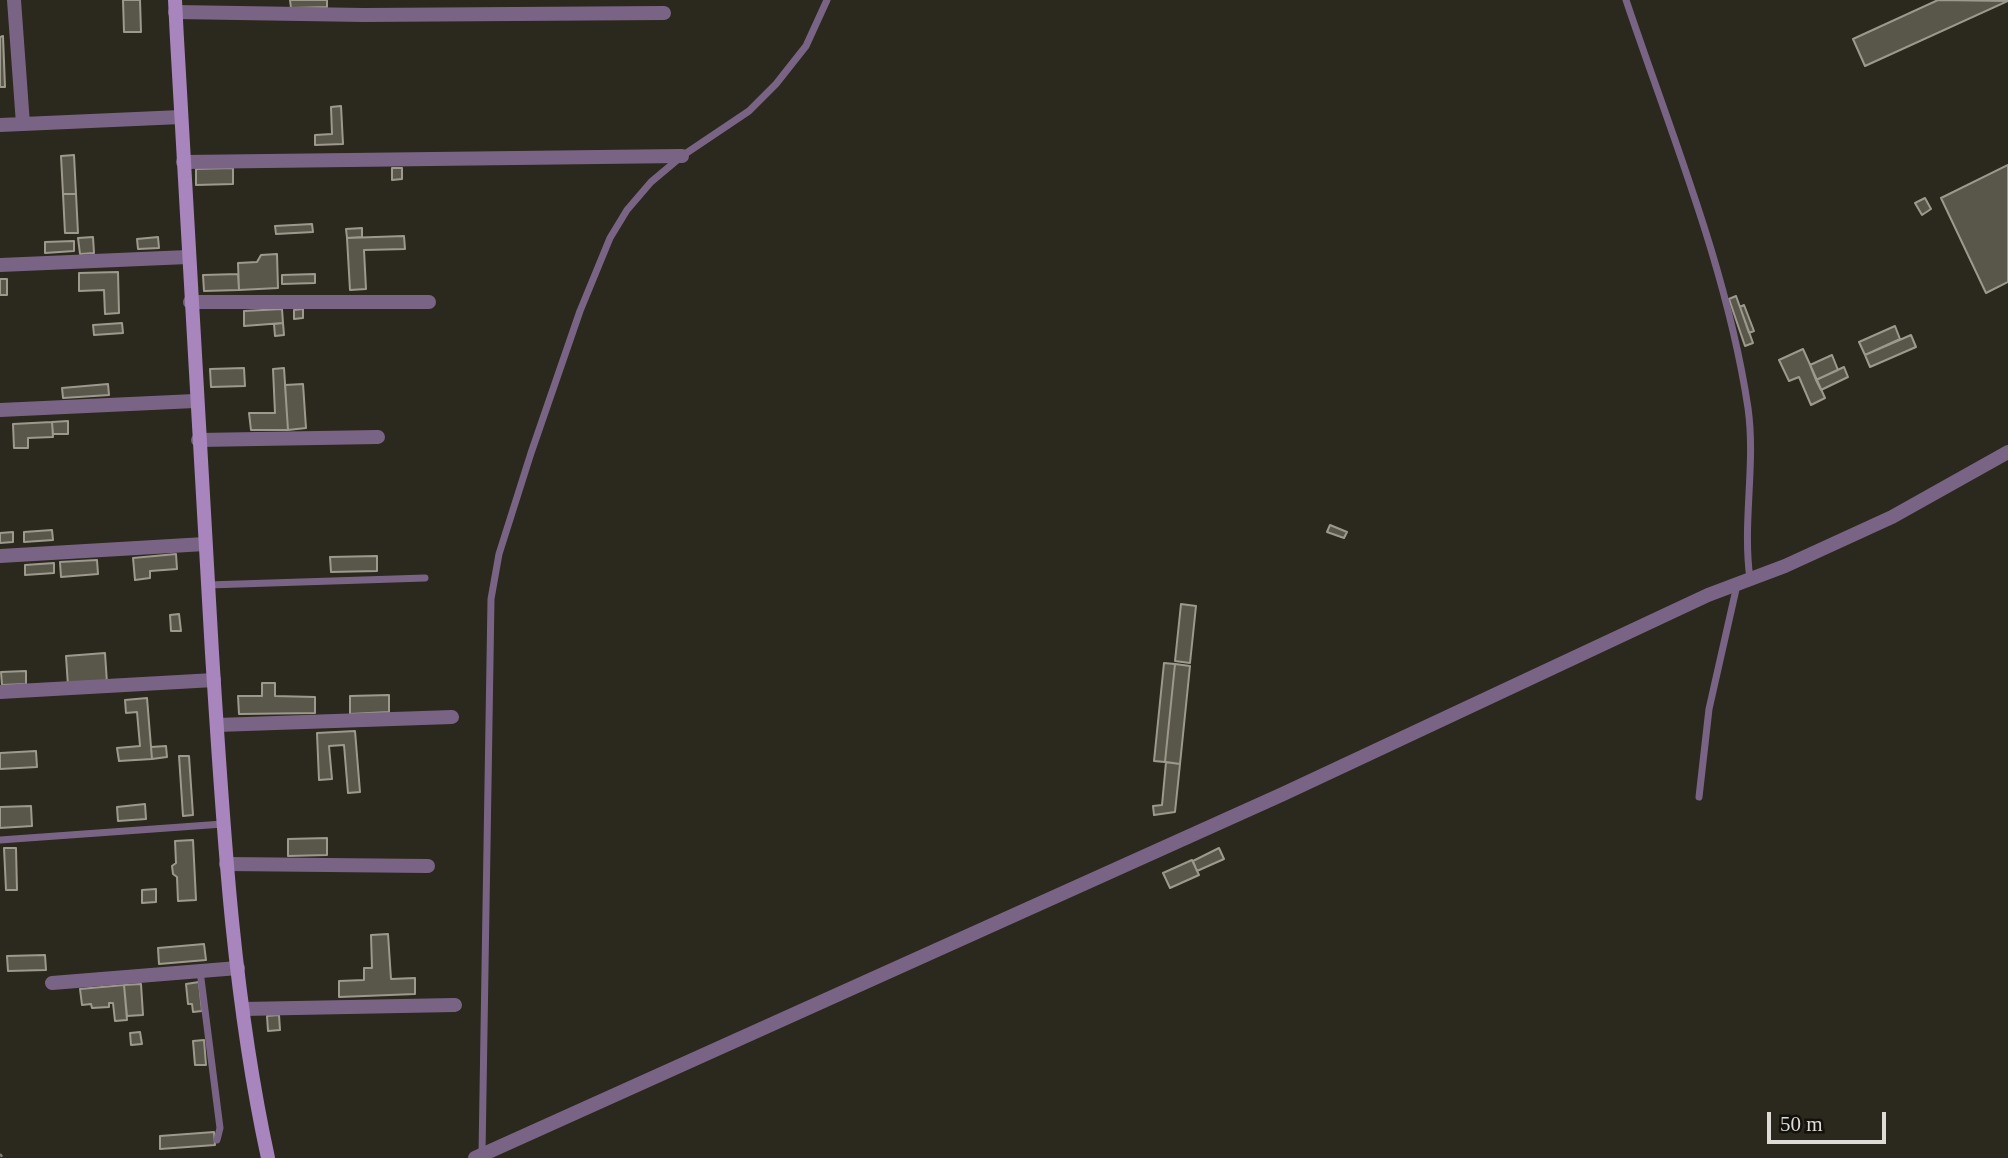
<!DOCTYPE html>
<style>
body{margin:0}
#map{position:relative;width:2008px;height:1158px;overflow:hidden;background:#2b281e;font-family:"Times New Roman",serif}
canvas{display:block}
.scale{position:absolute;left:1767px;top:1112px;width:119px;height:32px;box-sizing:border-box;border:4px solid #dedcd5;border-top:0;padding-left:9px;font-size:21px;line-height:24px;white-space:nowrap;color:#dedcd5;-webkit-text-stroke:5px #12110c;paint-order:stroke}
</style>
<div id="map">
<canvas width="2008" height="1158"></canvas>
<div class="scale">50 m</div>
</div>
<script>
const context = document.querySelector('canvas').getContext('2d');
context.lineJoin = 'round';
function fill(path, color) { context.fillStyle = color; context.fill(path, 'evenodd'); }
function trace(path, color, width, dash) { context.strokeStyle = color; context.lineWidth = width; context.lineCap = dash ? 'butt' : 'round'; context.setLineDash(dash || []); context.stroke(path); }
const building = new Path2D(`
 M123,0H140L141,32H124Z
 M290,0H327V7L291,8Z
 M1938,0L2008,1L1865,66L1853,39Z
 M3,36L5,87H0V37Z
 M341,106L343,144L315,145V135L332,134L331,107Z
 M74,155L76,194H63L61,156Z
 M2008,165V282L1986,293L1941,198Z
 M233,168V184L196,185V169Z
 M392,168H402V179L392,180Z
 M63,194H76L78,233H65Z
 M1925,198L1931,209L1922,215L1915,203Z
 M312,224L313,232L276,234L275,226Z
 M362,228V237L347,238L346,229Z
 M404,236L405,249L364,250L366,289L350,290L347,238Z
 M93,237L94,253L80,254L78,238Z
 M158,237L159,248L138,249L137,239Z
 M74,241V251L45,253V242Z
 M277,254L278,288L239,290L238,263L257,262L261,255Z
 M118,272L119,313L105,314L104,290L79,291V273Z
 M238,274L239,290L204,291L203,275Z
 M315,274V283L282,284V275Z
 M0,279H7V295H0Z
 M1736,296L1753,343L1745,346L1729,299Z
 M1744,305L1754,331L1749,333L1740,307Z
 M282,309L283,323L244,326V311Z
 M303,309V318L294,319V310Z
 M122,323L123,333L94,335L93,325Z
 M283,323L284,335L275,336L274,324Z
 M1895,326L1900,339L1865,355L1859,342Z
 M1911,335L1916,347L1870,367L1865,355Z
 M1803,349L1825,398L1811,405L1799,377L1789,381L1779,360Z
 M1832,355L1838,370L1816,380L1810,365Z
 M1844,367L1848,377L1821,390L1816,380Z
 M244,368L245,386L211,387L210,369Z
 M284,368L288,430H251L249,413H275L273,369Z
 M108,384L109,395L63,398L62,388Z
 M303,384L306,428L288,430L285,385Z
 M68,421V434H53L52,422Z
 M52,422L53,437L28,438V448H14L13,424Z
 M1330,525L1347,532L1344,538L1327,532Z
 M52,530L53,540L24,542V532Z
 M13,532V542L0,543V533Z
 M176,554L177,569L150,571V578L135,580L133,558Z
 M377,556V571L331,572L330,557Z
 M97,560L98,574L61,577L60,562Z
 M54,563V573L25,575V565Z
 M1181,604L1196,606L1190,663L1175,661Z
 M179,614L181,631H171L170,615Z
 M105,653L107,683L68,686L66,656Z
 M1164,663L1175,664L1165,762L1154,761Z
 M1175,664L1190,666L1180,764L1165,762Z
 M26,671V684L2,685L1,672Z
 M262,683H275V696L315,697V713L239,714L238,696H262Z
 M389,695V712L350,714V696Z
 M147,698L152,759L119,761L117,748L140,746L137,712L126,713L125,700Z
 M355,731L360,792L348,793L344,745L329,746L332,779L319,780L317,733Z
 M166,746L167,757L152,759L151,747Z
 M36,751L37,767L0,769V753Z
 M179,756H189L193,815L183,816Z
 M1166,762L1180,764L1175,812L1154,815L1153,806L1162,805Z
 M145,804L146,819L118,821L117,807Z
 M31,806L32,826L0,828V807Z
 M327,838V855L288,856V839Z
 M193,840L196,900L178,901L177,877L173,874L172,866L176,863L175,841Z
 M4,848H16L17,890H6Z
 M1219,848L1224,859L1197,871L1193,861Z
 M1192,860L1199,875L1170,888L1163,873Z
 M156,889V902L142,903V890Z
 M388,934L391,979L415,978V994L339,997V981L364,980V968H372L371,935Z
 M204,944L206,960L159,964L158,948Z
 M45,955L46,970L8,971L7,956Z
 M199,982L202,1011L193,1012L192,1004H188L186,984Z
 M141,984L143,1015L127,1016L124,985Z
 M124,985L127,1020L115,1021L113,1003H109V1007L92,1008L91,1004L82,1005L80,989Z
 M279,1015L280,1030L268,1031L267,1016Z
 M140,1032L142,1044L131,1045L130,1033Z
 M204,1040L206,1065H195L193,1041Z
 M214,1132L215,1145L160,1149V1136Z`);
const path = new Path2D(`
 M0,1154L3,1158`);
const lane = new Path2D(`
 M1626,0C1671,134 1727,268 1748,408C1756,465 1742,522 1750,579
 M208,585L425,578
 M1699,797L1709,709L1737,585
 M0,840L223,824
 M200,971L220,1128L217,1140
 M482,1154L491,599L499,554L531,453L580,311L610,238L627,210L651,182L682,156L749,111L776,84L806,46L827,0`);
const street = new Path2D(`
 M14,0L23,124
 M175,12L364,15L664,13
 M0,125L181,117
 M183,162L682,156
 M0,265L188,257
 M190,302H429
 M0,410L195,401
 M198,440L378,437
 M0,556L205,544
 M0,692L214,680
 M217,725L452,717
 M226,864L428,866
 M52,983L238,968
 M243,1009L455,1005
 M475,1158L1283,794L1708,595L1785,566L1892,517L2008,452`);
const secondary = new Path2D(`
 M175,0C186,218 198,436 212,653C223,822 232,992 268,1158`);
fill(building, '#59564a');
trace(building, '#9d9a8d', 2);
trace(path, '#7f7d74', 2.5, [3.5, 5]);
trace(lane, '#7a6486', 7);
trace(street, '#7a6486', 14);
trace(secondary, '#a885bc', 14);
</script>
